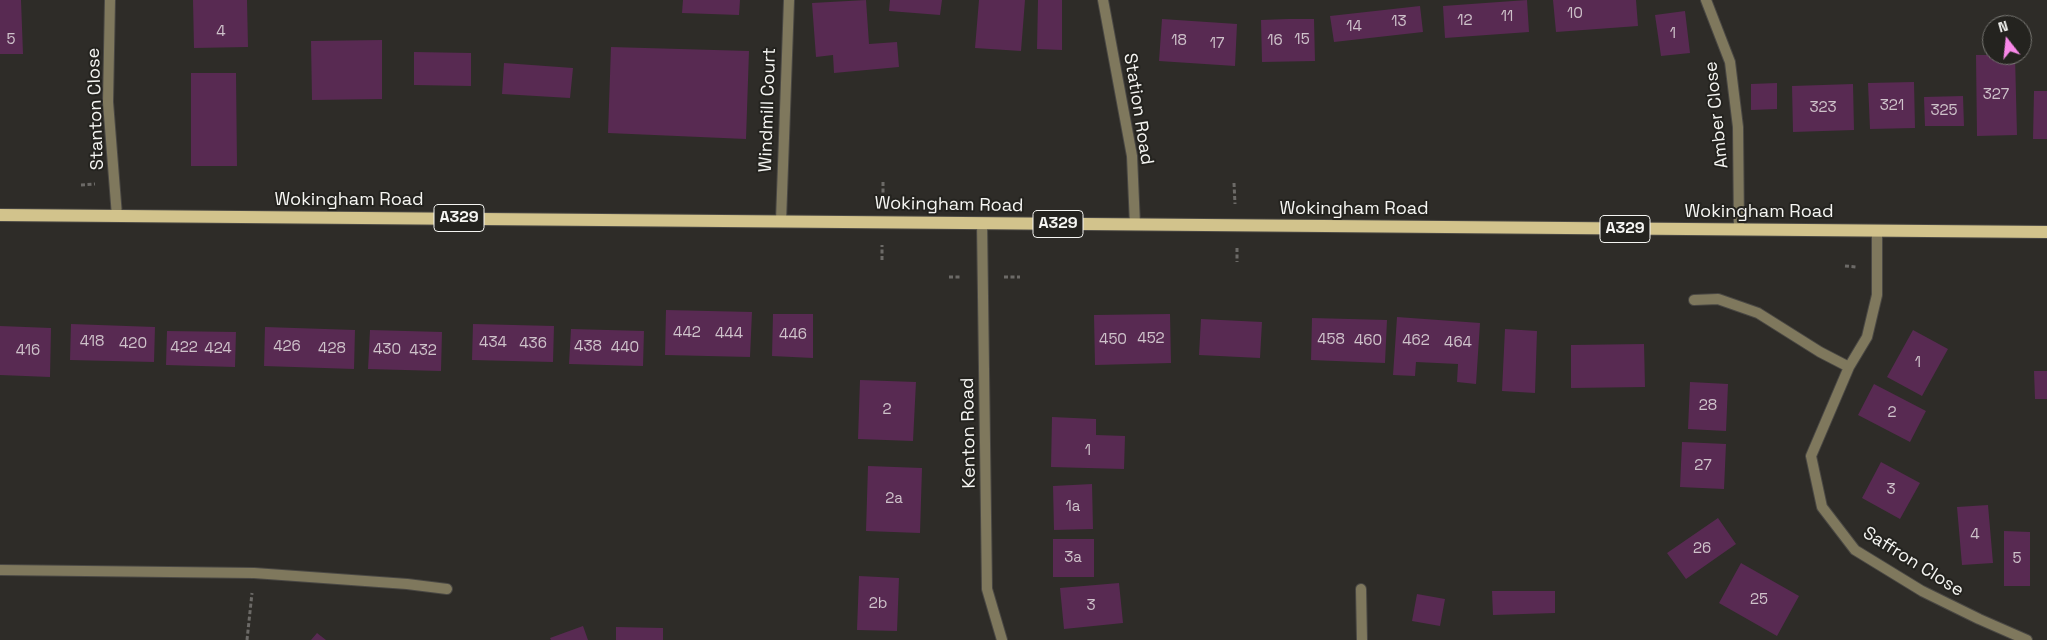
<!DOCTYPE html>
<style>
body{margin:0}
#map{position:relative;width:2047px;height:640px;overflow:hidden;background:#2e2c28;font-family:"Space Grotesk",sans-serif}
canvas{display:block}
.north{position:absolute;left:1982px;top:15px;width:50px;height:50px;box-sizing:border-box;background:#24231f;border:1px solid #787773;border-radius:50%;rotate:344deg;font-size:14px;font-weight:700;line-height:20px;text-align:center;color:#f5f5f2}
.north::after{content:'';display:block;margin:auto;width:18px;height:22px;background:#f988e9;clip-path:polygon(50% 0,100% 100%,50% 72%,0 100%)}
</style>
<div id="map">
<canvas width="2047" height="640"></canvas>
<div class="north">N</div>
</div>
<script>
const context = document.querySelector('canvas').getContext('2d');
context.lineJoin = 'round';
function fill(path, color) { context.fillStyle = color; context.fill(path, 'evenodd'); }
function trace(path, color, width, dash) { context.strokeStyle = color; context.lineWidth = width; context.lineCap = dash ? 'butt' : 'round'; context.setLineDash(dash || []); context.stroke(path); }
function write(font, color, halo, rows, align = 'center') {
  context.font = font + ' "Space Grotesk",sans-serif'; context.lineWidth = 4; context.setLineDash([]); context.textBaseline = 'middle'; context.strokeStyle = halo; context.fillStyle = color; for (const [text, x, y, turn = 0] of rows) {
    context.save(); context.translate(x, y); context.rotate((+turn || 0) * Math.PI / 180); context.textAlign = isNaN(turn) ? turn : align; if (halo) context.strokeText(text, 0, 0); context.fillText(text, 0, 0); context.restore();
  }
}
const building = new Path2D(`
 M0,0H21L23,54H0Z
 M193,0H247L248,47L194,48Z
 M683,0H740L739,15L682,13Z
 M866,0L869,44L897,42L899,67L834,73L833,55L816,57L812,3Z
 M890,0H942L940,15L889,11Z
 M979,0H1025L1021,51L975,48Z
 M1038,0H1062V50L1037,49Z
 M1527,0L1529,32L1445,38L1443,6Z
 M1553,0H1636L1638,26L1556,32Z
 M1420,6L1423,32L1334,42L1330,16Z
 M1685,11L1690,53L1661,56L1655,15Z
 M1162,19L1237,24L1235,66L1159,61Z
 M1288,19H1314L1315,61L1262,62L1261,20Z
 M382,40V99L312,100L311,41Z
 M611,47L749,51L746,139L608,133Z
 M414,52L471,53V86L414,85Z
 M1976,55H2015L2017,135L1977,136Z
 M504,63L573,68L570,98L502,94Z
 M191,73H236L237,166H191Z
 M1914,82L1915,128L1870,129L1868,83Z
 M1777,83V109L1751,110V84Z
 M1853,84L1854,130L1793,132L1792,86Z
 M2034,91H2047V139H2033Z
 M1963,96L1964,126H1925L1924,97Z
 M666,310L752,312L750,357L665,355Z
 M773,314H813V358L772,356Z
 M1170,314L1171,363L1095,365L1094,315Z
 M1397,317L1480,323L1476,384L1457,382L1458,364L1416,362L1415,376L1393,375Z
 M1312,318L1387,320L1385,363L1311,360Z
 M1201,319L1262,322L1260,358L1199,355Z
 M71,324L155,327L154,362L70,360Z
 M473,324L554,326L553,362L472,360Z
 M0,326L51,328L50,377L0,375Z
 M265,327L355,330L354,369L264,366Z
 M571,329L644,331L643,366L569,364Z
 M1505,329L1537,331L1535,393L1502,391Z
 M370,330L442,332L441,371L368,369Z
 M1913,330L1948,349L1922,396L1887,377Z
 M167,331L236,332L235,367L166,365Z
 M1644,344L1645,387L1571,388V345Z
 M2034,371H2047V399H2035Z
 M860,380L916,382L913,441L858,439Z
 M1690,382L1728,384L1726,431L1688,429Z
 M1874,384L1926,411L1910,442L1858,415Z
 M1052,417L1096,419V435L1125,436L1124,469L1051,467Z
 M1682,442L1726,444L1724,489L1680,487Z
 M1881,462L1920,483L1900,519L1862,498Z
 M868,466L922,468L920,533L866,531Z
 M1092,484L1093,529L1054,530L1053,486Z
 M1988,505L1993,563L1962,565L1957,507Z
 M1718,518L1736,544L1686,579L1667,553Z
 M2004,531L2030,532V586H2004Z
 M1053,539H1094V577H1053Z
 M1741,563L1799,596L1777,636L1719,603Z
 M859,576L899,578L897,631L857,630Z
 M1119,583L1123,623L1064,629L1060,588Z
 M1492,591H1555V613L1493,615Z
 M1417,594L1445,599L1440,626L1412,621Z
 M583,626L588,640H551L550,638Z
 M616,627L663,628V640H616Z
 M317,633L326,640H311Z`);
const path = new Path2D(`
 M1234,183L1235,204
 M81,185L95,184
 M883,199V181
 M1237,248V262
 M882,260V245
 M1845,266L1856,267
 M949,277H960
 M1004,277H1020
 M247,640L252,593`);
const minor = new Path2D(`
 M110,0L108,102L117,216
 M1103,0L1132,156L1135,225
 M1706,0L1730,62L1738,127L1739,229
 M781,221L789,0
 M982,223L987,589L1002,640
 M1877,231V295L1867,337L1849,367L1811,456L1822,507L1855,550L1922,591L1979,619L2027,640
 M1694,300L1718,299L1758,313L1820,352L1849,367
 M0,570L254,573L407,584L447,589
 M1361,589L1362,640`);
const primary = new Path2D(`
 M0,215L2047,232`);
const numberNames = [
 ["10",1575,14],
 ["11",1507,17],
 ["12",1465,21],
 ["13",1399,22],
 ["14",1354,27],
 ["4",221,32],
 ["1",1673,34],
 ["5",11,40],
 ["15",1302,40],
 ["18",1179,41],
 ["16",1275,41],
 ["17",1217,44],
 ["327",1996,95],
 ["321",1892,106],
 ["323",1823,108],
 ["325",1944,111],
 ["442",687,333],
 ["444",729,334],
 ["446",793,335],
 ["452",1151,339],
 ["450",1113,340],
 ["458",1331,340],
 ["460",1368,341],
 ["462",1416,341],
 ["418",92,342],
 ["434",493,343],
 ["464",1458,343],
 ["420",133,344],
 ["436",533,344],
 ["426",287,347],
 ["438",588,347],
 ["422",184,348],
 ["440",625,348],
 ["424",218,349],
 ["428",332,349],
 ["430",387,350],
 ["416",28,351],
 ["432",423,351],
 ["1",1918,363],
 ["28",1708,406],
 ["2",887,410],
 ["2",1892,413],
 ["1",1088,451],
 ["27",1703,466],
 ["3",1891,490],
 ["2a",894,499],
 ["1a",1073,507],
 ["4",1975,535],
 ["26",1702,549],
 ["3a",1073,558],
 ["5",2017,559],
 ["25",1759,600],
 ["2b",878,604],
 ["3",1091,606]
];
const shields = [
 [459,218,50],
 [1058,224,50],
 [1625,229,50]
];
const shieldNames = [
 ["A329",459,218],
 ["A329",1058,224],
 ["A329",1625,229]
];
const streetNames = [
 ["Stanton Close",96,109,-92],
 ["Station Road",1138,109,81],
 ["Windmill Court",768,110,-88],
 ["Amber Close",1717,115,-96],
 ["Wokingham Road",349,200],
 ["Wokingham Road",949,205,1],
 ["Wokingham Road",1354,209],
 ["Wokingham Road",1759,212],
 ["Kenton Road",969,433,-91],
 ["Saffron Close",1913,562,32]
];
fill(building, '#582a52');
trace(minor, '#4a4844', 12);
trace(primary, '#4a4844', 14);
trace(path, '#6c6a67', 3, [4, 2.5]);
trace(minor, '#7f785d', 10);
trace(primary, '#d2c38c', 12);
write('15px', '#cec2ca', null, numberNames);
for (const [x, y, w] of shields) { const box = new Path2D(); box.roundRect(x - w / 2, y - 13.5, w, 27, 4); context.fillStyle = '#24231f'; context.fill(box); trace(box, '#f5f5f2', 1); }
write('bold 16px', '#f5f5f2', null, shieldNames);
write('18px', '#f5f5f2', '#24231f', streetNames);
</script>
